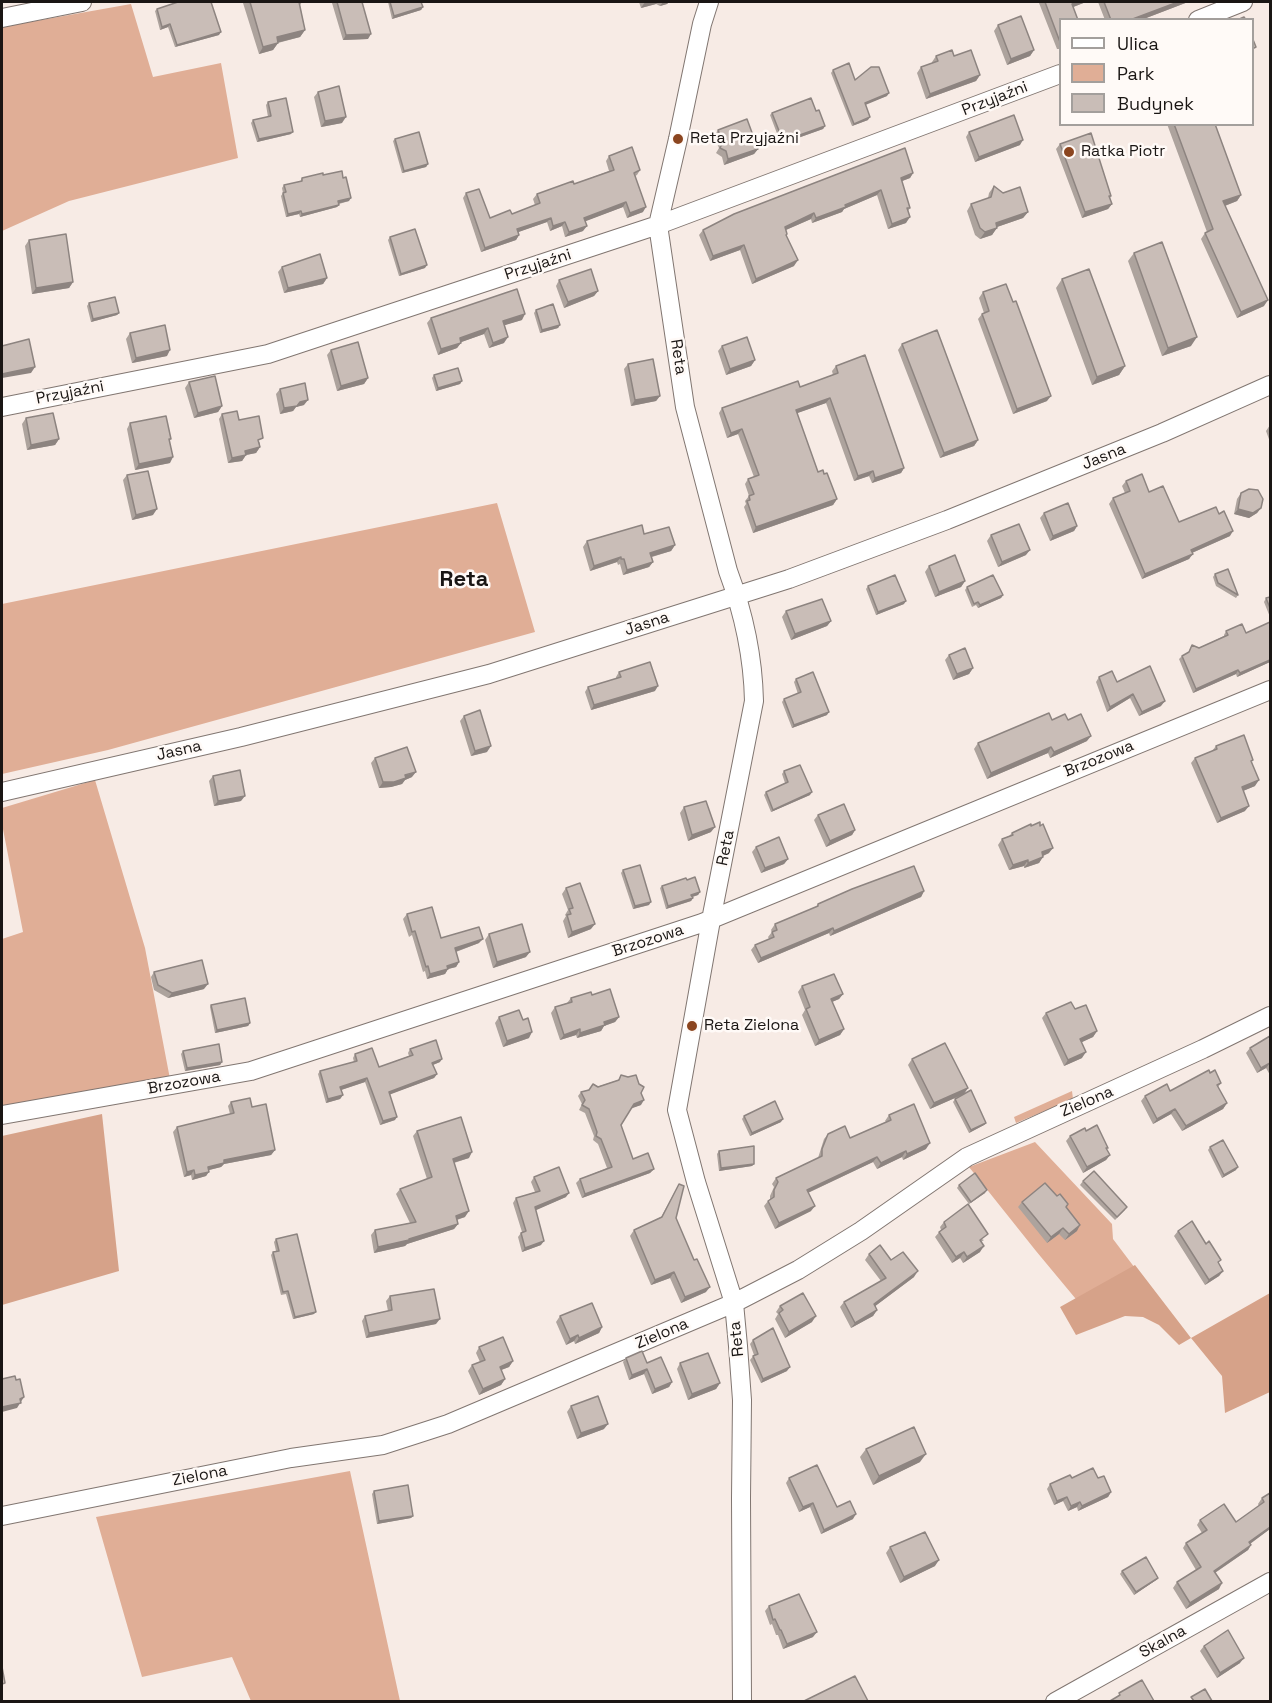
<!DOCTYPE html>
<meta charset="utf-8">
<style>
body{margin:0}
#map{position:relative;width:1272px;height:1703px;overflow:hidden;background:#f7ebe5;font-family:"Space Grotesk",sans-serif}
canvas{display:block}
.frame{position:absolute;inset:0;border:3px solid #1a1614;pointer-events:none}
.legend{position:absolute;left:1059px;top:18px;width:195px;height:108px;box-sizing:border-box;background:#fffaf7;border:2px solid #a39f9c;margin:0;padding:8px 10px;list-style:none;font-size:18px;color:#1a1614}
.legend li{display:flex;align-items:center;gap:12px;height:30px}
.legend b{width:30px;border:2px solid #a39f9c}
</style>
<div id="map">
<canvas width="1272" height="1703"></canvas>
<div class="frame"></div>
<ul class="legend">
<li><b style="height:8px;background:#fff"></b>Ulica</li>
<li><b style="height:16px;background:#e0ae96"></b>Park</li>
<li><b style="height:16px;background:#c9bdb7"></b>Budynek</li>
</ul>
</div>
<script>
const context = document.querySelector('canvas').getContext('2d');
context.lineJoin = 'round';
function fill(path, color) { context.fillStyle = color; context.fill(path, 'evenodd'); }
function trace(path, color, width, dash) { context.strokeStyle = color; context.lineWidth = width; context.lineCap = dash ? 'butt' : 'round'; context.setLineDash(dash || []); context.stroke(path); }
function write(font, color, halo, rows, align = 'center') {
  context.font = font + ' "Space Grotesk",sans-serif'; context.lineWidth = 5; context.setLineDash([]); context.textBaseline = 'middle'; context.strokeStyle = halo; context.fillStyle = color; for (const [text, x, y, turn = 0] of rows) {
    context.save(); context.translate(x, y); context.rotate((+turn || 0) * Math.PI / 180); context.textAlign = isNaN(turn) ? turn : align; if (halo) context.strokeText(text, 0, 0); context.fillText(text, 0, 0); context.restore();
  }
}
const green = new Path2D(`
 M131,4L153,77L221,63L238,158L69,201L2,231V27Z
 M497,503L535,632L108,750L2,774V604Z
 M95,780L145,948L170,1079L2,1107V939L23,932L2,824V808Z
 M1072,1091L1073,1099L1016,1123L1014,1117Z
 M1035,1142L1112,1224L1113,1239L1144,1280L1090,1316L1036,1251L969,1167Z
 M350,1471L400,1701H251L232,1657L142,1677L96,1517Z`);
const forest = new Path2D(`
 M102,1114L119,1271L2,1305V1136Z
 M1135,1265L1191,1338L1270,1293V1392L1225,1413L1222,1376L1191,1338L1179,1345L1159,1325L1143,1317L1125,1316L1076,1335L1060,1307Z`);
const minor = new Path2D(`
 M709,2L702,24L678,139L658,225L685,407L728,571C744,614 753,656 754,701L711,920L677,1110L696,1182L734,1303L738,1346L742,1400L741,1498L742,1702
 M2,18L82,2
 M1198,20L1243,2
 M2,407L268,354L658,225L1060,74
 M2,792L241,737L489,674L789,579L947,520L1162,433L1270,385
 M2,1115L251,1071L702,923L1270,690
 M2,1516L291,1458L383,1445L448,1424L734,1303L798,1270L861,1231L967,1157L1203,1049L1270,1016
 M1055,1702L1270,1582`);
const wall = new Path2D(`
 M245,2H302L300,5L305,30L300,37L278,43L273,50L259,54L243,3Z
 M333,2H362L368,39L343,40L332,3Z
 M388,2H421L423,7L421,10L392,19Z
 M639,2H669L667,4L660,6L656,4L641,8Z
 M1040,2H1086L1073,7L1060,20V49H1057L1039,3Z
 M1098,2H1188L1141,20H1105Z
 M157,9L219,35L175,47L168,27L160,30L155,11Z
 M998,25L1034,50L1030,56L1007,65L994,31Z
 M936,56H954L980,75L976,81L926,99L917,73L921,67L932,63V62Z
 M833,70L887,96L865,104L868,120L852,126L831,73Z
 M318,92L342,123L321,127L314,97Z
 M268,102L291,134L257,142L251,123L253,120L268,117L266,105Z
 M816,111L825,126L823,129L781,144L770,115L772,113Z
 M1167,124H1215L1241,195L1237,201L1225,206L1264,306L1237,318L1201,239L1205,233L1207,232Z
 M718,130L758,149L754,154L724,165L722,157L716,153L719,148L714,136Z
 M969,132L1020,145L975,162L966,137Z
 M395,139L428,164L426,167L402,173L393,141Z
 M1060,144L1111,196L1110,198L1112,204L1108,209L1082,218L1056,149Z
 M609,156L640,170L637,175L635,176L643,212L627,218L623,207L585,221L583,231L565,237L562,226L550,231L547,222L518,232L519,235L516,240L481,252L463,198L466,193L490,218L512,214L535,205L533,199L537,194L574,184L609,171L606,161Z
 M913,173L910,178L902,181L910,208L908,211L906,223L888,229L877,195L844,209L842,212L812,223L811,219L786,230V236L794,266L752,284L740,250L710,261L699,235L703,230Z
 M323,175L349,201L339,204L337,207L300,217L299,214L286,217L281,196L283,193L282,188L284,185L300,182L302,178Z
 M994,186L1028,212L1023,218L997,227L992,235L980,239L975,235L967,211L971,204L988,198L989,193Z
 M390,237L425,268L399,276L388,240Z
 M29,240L73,282L69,288L32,294L25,246Z
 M1134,253L1191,346L1162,356L1128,261Z
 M282,267L327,278L323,284L284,293L278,272Z
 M1062,279L1125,366L1119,375L1092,385L1056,288Z
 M559,280L598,291L594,296L564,308L556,286Z
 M983,292L1047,401L1013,414L978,319L982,314L984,313L979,298Z
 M89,303L119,313L117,315L91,322L87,306Z
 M536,310L560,325L558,328L540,333L534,313Z
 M431,318L522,320L504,325V343L489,348L484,334L461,342L457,348L438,355L427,323Z
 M130,333L167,356L132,363L126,339Z
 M902,344L978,440L974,446L940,458L898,350Z
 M722,346L755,360L751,366L726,375L718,351Z
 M331,350L368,378L364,384L337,391L327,355Z
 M628,364L660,396L656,401L631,406L624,369Z
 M836,366L904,468L901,473L872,483L869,476L854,481L826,403L797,413L818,472L824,474L837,499L833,505L753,533L744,507L746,504L745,501L749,496L745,484L748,479L754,477L738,434L727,438L719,413L722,408L800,387L833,375L832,371Z
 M434,375L462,381L460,384L436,391L432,378Z
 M189,382L222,406L218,412L194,418L185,388Z
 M280,389L304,405L296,407L293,411L280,414L276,394Z
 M222,414L239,420L260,443V447L256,453L246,455L242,461L228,463L219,419Z
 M26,418L59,439L55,445L27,450L22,424Z
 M130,423L171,439L170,440V463L135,470L127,429Z
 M1270,425V442L1266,431Z
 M127,475L153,515L132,520L123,480Z
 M1126,481L1149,492L1179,522L1230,536L1192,553L1189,559L1142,579L1109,504L1113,498L1125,493L1122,486Z
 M1241,493L1261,508L1257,513L1249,518L1234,514L1237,499Z
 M1044,513L1077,526L1074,531L1050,541L1040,518Z
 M644,534L675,545L671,551L652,557L653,562L649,567L623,575L620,564L618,565L617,562L590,571L583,547L587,541Z
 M991,535L1026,555L998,567L987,541Z
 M929,566L965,581L961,587L935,597L925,572Z
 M1215,574L1238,595L1236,598L1216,586L1213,577Z
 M868,586L904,604L876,615L866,589Z
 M967,587L1003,595L1001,598L978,608L976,605L972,607L965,590Z
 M1270,597V617L1264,602L1266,598Z
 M786,611L831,621L827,626L791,640L782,617Z
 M1270,622V662L1237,677L1236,674L1193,693L1179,659L1182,656L1188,653L1192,645L1199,648L1224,636V635L1226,631L1246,633Z
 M949,655L973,668L969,674L953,680L945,660Z
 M619,672L655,691L591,710L585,692L588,687L616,679V677Z
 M1099,677L1117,682L1161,706L1139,716L1130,698L1107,712L1096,682Z
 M796,679L827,715L792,728L782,702L784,699L798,694L794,682Z
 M464,716L487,752L471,756L460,721Z
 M1052,720H1068L1087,741L1050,758L1048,753L987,779L974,749L978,743Z
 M1216,746L1251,763L1255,786L1243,791L1245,811L1217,823L1191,763L1195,758L1212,751Z
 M375,758L412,777L405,780L402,784L391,787L379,788L371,763Z
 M784,771L810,795L771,812L764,795L766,792L785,783L782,774Z
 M213,776L241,801L214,806L209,781Z
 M684,807L711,832L688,841L680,813Z
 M818,815L855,830L852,835L826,847L814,820Z
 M1031,826L1049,853L1043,856L1039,863L1024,868V866L1009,870L998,845L1002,839L1009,836L1012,833Z
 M756,847L788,859L784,864L761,873L752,852Z
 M623,870L649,905L633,909L621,873Z
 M687,880L700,892L698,895L692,897L693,898L691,901L666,909L660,888L662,886Z
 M566,888L591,929L568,938L563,921L566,916L565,915L568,910L562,894Z
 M924,891L921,897L830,936L829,933L758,963L751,950L755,945L769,939L768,937L772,932L771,930L775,924L816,907L818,904Z
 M407,914L441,938L479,943L456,952L459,962L456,967L448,969L445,974L427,979L425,971L423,972L412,935L409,937L403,919Z
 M489,934L526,957L493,968L485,940Z
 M154,972L204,989L168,998L154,990L151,977Z
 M802,986L843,994L839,999L832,1002L844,1029L840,1035L815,1046L802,1015L805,1010L798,992Z
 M592,995L619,1017L615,1022L604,1026L601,1031L577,1038L576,1035L560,1040L551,1013L555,1007L567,1003L571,998Z
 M211,1005L250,1023L248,1026L215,1033L210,1007Z
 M1075,1009L1097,1031L1093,1037L1081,1042L1082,1058L1064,1066L1042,1018L1046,1013Z
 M499,1017L523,1020L529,1038L503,1047L495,1023Z
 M1270,1036V1075L1266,1068L1257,1073L1246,1053L1250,1048Z
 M410,1049L440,1062L433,1065L437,1074L434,1078L390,1094L395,1120L380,1125L365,1082L341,1090L343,1095L340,1099L326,1103L318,1074L320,1071L354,1062L353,1058L355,1054L379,1067L409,1056L408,1053Z
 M183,1051L222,1062L220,1065L185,1071L181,1054Z
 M912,1059L964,1094L930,1109L908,1065Z
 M1210,1073L1221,1083L1218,1087L1227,1103L1223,1109L1182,1131L1171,1114L1153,1124L1141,1101L1145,1096L1170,1091Z
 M621,1075L641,1093V1105L631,1108L621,1125L633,1159L654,1169L650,1173L582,1198L576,1183L580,1179L607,1168L598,1144L593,1140L594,1136L585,1113L579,1110L582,1104L578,1096L581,1092L618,1080Z
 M955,1099L986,1123L984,1125L969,1133L953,1102Z
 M231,1102L252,1107L275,1150L271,1155L224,1164L221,1167L209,1170L206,1176L192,1180L191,1175L184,1177L173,1132L177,1127L230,1114L228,1106Z
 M889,1115L926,1149L903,1160L902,1157L877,1169L873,1162L808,1193L811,1211L775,1229L764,1206L768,1201L770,1199V1196L774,1187L772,1184L776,1178L818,1158L824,1139L828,1134L850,1138L886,1122L885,1121Z
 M744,1116L781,1122L750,1136L742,1119Z
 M417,1131L469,1158L454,1163L465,1217L457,1220L458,1224L454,1229L407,1244L405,1246L374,1253L371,1235L375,1230L410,1223L396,1194L400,1189L427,1179L413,1136Z
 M1070,1136L1107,1150L1110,1155L1106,1160L1083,1173L1066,1141Z
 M1210,1147L1236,1170L1222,1178L1208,1150Z
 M719,1151L754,1164L752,1166L719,1171L717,1154Z
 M534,1177L566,1197L535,1210L541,1245L522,1252L518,1237L521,1233L522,1232L513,1203L516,1198L535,1192L531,1182Z
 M1083,1181L1125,1210L1115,1220L1080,1185Z
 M679,1184L676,1218L706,1292L681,1303L670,1278L651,1285L630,1236L634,1230L661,1217Z
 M959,1185L985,1193L969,1204L957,1188Z
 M1022,1202L1066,1207L1077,1231L1065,1240L1059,1234L1047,1243L1018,1207Z
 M944,1222L984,1240L981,1242L980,1252L963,1263L960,1258L952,1263L935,1237L941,1230L940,1227Z
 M1178,1231L1219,1264L1223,1271L1219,1276L1205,1285L1174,1236Z
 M276,1239L314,1314L293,1319L286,1294L281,1295L271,1255L273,1252L276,1251L274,1242Z
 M869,1254L891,1260L914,1277L875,1306L877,1310L873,1316L851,1328L840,1307L844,1302L881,1281L865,1260Z
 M390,1296L436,1324L366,1338L362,1321L365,1316L388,1311L386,1301Z
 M780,1306L812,1322L785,1338L775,1319L778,1314L776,1312Z
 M560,1316L602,1327L599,1333L575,1344L574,1341L566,1345L556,1322Z
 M753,1340L787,1371L761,1383L750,1360L754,1355L750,1344Z
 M479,1347L513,1361L509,1367L501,1370L505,1379L501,1385L479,1395L468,1371L472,1365L480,1362L476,1353Z
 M626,1358L672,1382L669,1387L652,1394L644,1374L629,1380L623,1362Z
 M680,1363L720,1383L716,1389L688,1400L677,1369Z
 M571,1406L604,1429L577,1439L567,1412Z
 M866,1449L920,1462L873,1485L860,1457Z
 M789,1478L837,1507L853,1519L821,1534L810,1507L799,1512L786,1483Z
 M1072,1478H1098L1111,1492L1108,1497L1078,1511L1077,1507L1068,1511L1063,1501L1054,1505L1047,1489L1050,1484Z
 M374,1491L413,1516L411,1518L377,1524L372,1494Z
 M1270,1493V1529L1250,1543L1251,1545L1248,1550L1215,1573L1219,1589L1186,1609L1173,1588L1177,1582L1196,1570L1183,1548L1186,1543L1202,1533L1197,1525L1200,1520L1236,1522L1259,1506L1258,1504L1262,1498Z
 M890,1547L935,1566L900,1583L886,1553Z
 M1122,1571L1158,1578L1156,1580L1134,1595L1120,1574Z
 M769,1606L813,1637L783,1649L778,1635H776L772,1624L770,1625L765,1611Z
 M1204,1646L1240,1663L1217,1678L1200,1651Z`);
const shadedWall = new Path2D(`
 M645,2H658L656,4L641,8Z
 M663,2H669L667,4L660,6Z
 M1077,2H1086L1068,9L1072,4Z
 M1178,2H1188L1141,20H1130Z
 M423,7L421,10L392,19L394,16Z
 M170,24L168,27L160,30L162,27Z
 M305,30L300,37L272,44L277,37Z
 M221,32L219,35L175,47L177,45Z
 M371,34L368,39L343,40L346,35Z
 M278,43L273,50L259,54L263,47Z
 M1034,50L1030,56L1007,65L1011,59Z
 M980,75L976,81L926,99L930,94Z
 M889,93L887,96L863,106L865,103Z
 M346,117L342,123L321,127L325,121Z
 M870,117L868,120L852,126L854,124Z
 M825,126L823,129L781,144L783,141Z
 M293,132L291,134L257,142L259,139Z
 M1023,140L1020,145L975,162L979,157Z
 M758,149L754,154L724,165L728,159Z
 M428,164L426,167L402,173L404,171Z
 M913,173L910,178L897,183L901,178Z
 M881,190L877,195L844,209L842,212L812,223L816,218Z
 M1241,195L1237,201L1219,208L1223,201Z
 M351,198L349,201L336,204L338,201Z
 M626,202L623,207L581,223L584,218Z
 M1112,204L1108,209L1082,218L1085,212Z
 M339,205L337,207L300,217L302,214Z
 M646,207L643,212L627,218L630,213Z
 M301,211L299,214L286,217L288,214Z
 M1028,212L1023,218L991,229L996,223Z
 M814,213L811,219L781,232L785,227Z
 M910,217L906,223L888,229L892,224Z
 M551,218L547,222L513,234L517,229Z
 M565,222L562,226L550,231L553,226Z
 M587,226L583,231L565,237L569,232Z
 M997,228L992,235L980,239L985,232Z
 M519,235L516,240L481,252L485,248Z
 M744,245L740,250L710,261L713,256Z
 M798,260L794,266L752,284L756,279Z
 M427,265L425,268L399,276L401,274Z
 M327,278L323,284L284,293L288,288Z
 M73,282L69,288L32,294L36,288Z
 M598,291L594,296L564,308L568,302Z
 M1268,300L1264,306L1237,318L1241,312Z
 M119,313L117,315L91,322L93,319Z
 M525,314L522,320L499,327L503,321Z
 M560,325L558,328L540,333L542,330Z
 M488,328L484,334L456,344L460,338Z
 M508,337L504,343L489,348L493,343Z
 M1197,337L1191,346L1162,356L1168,348Z
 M461,343L457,348L438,355L441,349Z
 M170,350L167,356L132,363L136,358Z
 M755,360L751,366L726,375L730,369Z
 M1125,366L1119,375L1092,385L1097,377Z
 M35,367L31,373L2,378V374Z
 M368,378L364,384L337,391L341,386Z
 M462,381L460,384L436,391L438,388Z
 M660,396L656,401L631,406L635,400Z
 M1051,396L1047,401L1013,414L1017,409Z
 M830,398L826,403L792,415L796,410Z
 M308,400L304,405L296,407L293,411L280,414L284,408L300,402Z
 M222,406L218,412L194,418L198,413Z
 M742,429L738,434L727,438L731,433Z
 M59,439L55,445L27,450L31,445Z
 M978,440L974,446L940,458L944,453Z
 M260,447L256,453L241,456L246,455L242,461L228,463L232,458L245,451Z
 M173,457L170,463L135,470L139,464Z
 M904,468L901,473L872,483L875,478Z
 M873,471L869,476L854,481L858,476Z
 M837,499L833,505L753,533L756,527Z
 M1261,508L1257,513L1249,518L1234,514L1238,509Z
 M157,509L153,515L132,520L136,515Z
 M1077,526L1074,531L1050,541L1053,536Z
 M1233,531L1230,536L1187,555L1191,550Z
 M675,545L671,551L647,558L650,553Z
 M1030,550L1026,555L998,567L1002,562Z
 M1193,554L1189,559L1142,579L1145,574Z
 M621,557L617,562L590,571L594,566Z
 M653,562L649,567L623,575L627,570Z
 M965,581L961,587L935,597L939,592Z
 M1003,595L1001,598L978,608L980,605Z
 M906,601L904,604L876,615L878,612Z
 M831,621L827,626L791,640L795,634Z
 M1270,660V662L1237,677L1240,673Z
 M973,668L969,674L953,680L957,674Z
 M1238,670L1236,674L1193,693L1196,689Z
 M658,686L655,691L591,710L594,705Z
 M1133,694L1130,698L1107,712L1110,707Z
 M1165,701L1161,706L1139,716L1142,712Z
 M829,712L827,715L792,728L794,725Z
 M1091,736L1087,741L1050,758L1054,752Z
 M491,746L487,752L471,756L475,751Z
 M1051,747L1048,753L987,779L991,773Z
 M416,772L412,777L405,780L402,784L391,787L379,788L383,782Z
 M1259,780L1255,786L1238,793L1242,787Z
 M812,792L810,795L771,812L773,810Z
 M245,796L241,801L214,806L218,801Z
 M1249,806L1245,811L1217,823L1221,818Z
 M715,827L711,832L688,841L692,835Z
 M855,830L852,835L826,847L830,841Z
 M1053,848L1049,853L1038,858L1042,852Z
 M1043,857L1039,863L1024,868L1028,863Z
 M788,859L784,864L761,873L765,868Z
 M1028,860L1024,866L1009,870L1013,865Z
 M924,891L921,897L830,936L834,931Z
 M700,892L698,895L689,898L691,895Z
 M693,898L691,901L666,909L668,906Z
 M651,902L649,905L633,909L635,906Z
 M595,924L591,929L568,938L572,932Z
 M833,928L829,933L758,963L761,958Z
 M483,939L479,943L452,953L455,948Z
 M530,952L526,957L493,968L497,962Z
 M459,962L456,967L448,969L445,974L427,979L430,974L447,966Z
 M208,984L204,989L168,998L172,993Z
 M843,994L839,999L827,1004L831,999Z
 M619,1017L615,1022L604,1026L601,1031L577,1038L580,1033L604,1022Z
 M250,1023L248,1026L215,1033L217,1030Z
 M580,1029L576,1035L560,1040L564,1035Z
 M844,1029L840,1035L815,1046L819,1040Z
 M1097,1031L1093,1037L1076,1045L1080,1039Z
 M532,1032L529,1038L503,1047L507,1041Z
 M1086,1052L1082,1058L1064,1066L1068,1060Z
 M442,1059L440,1062L430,1066L432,1063Z
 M222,1062L220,1065L185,1071L187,1068Z
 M1270,1063L1266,1068L1257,1073L1261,1068Z
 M437,1074L434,1078L386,1096L389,1092Z
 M367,1078L365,1082L338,1091L340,1087Z
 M968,1088L964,1094L930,1109L934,1103Z
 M343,1095L340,1099L326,1103L328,1099Z
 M644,1100L641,1105L630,1109L634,1104Z
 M1227,1103L1223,1109L1182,1131L1186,1126Z
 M1175,1109L1171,1114L1153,1124L1157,1119Z
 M397,1117L395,1120L380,1125L383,1121Z
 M783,1119L781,1122L750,1136L752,1133Z
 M986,1123L984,1125L969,1133L971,1130Z
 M930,1143L926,1149L903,1160L907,1154Z
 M275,1150L271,1155L224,1164L221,1167L205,1171L208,1167L224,1160Z
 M906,1151L902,1157L877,1169L881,1163Z
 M472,1152L469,1158L449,1164L453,1159Z
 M1110,1155L1106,1160L1083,1173L1087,1167Z
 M877,1157L873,1162L803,1195L807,1190Z
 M754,1164L752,1166L719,1171L721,1168Z
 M1238,1167L1236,1170L1222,1178L1224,1175Z
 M654,1169L650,1173L582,1198L585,1194Z
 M194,1170L191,1175L184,1177L187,1172Z
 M209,1172L206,1176L192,1180L195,1175Z
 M987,1190L985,1193L969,1204L971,1202Z
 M569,1193L566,1197L532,1212L535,1207Z
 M815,1206L811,1211L775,1229L779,1223Z
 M469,1211L465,1217L452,1221L456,1216Z
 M458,1224L454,1229L407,1244L405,1246L374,1253L378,1247Z
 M1080,1225L1077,1231L1065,1240L1069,1234Z
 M1063,1228L1059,1234L1047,1243L1051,1237Z
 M544,1241L541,1245L522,1252L525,1248Z
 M984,1246L980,1252L963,1263L967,1257Z
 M964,1252L960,1258L952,1263L956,1257Z
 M918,1271L914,1277L870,1310L874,1304Z
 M1223,1271L1219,1276L1205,1285L1209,1280Z
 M674,1272L670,1278L651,1285L655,1280Z
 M710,1287L706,1292L681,1303L685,1297Z
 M877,1310L873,1316L851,1328L855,1323Z
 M316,1312L314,1314L293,1319L295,1317Z
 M816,1316L812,1322L785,1338L789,1332Z
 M440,1319L436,1324L366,1338L369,1333Z
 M602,1327L599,1333L575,1344L579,1338Z
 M578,1335L574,1341L566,1345L570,1339Z
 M513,1361L509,1367L496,1372L500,1367Z
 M790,1367L787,1371L761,1383L763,1379Z
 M647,1369L644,1374L629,1380L632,1375Z
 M505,1379L501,1385L479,1395L483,1389Z
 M672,1382L669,1387L652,1394L655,1389Z
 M720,1383L716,1389L688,1400L692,1394Z
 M24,1397L17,1408L2,1412V1407Z
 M608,1424L604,1429L577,1439L581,1433Z
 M926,1454L920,1462L873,1485L879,1476Z
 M1111,1492L1108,1497L1078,1511L1082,1506Z
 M1067,1497L1063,1501L1054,1505L1057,1501Z
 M1080,1502L1077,1507L1068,1511L1071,1506Z
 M813,1503L810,1507L799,1512L803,1507Z
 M856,1514L853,1519L821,1534L824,1530Z
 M413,1516L411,1518L377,1524L379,1521Z
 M1270,1527V1529L1246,1547L1249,1542Z
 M1251,1545L1248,1550L1210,1576L1214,1571Z
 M939,1560L935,1566L900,1583L904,1577Z
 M1158,1578L1156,1580L1134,1595L1136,1592Z
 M1222,1583L1219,1589L1186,1609L1190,1603Z
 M817,1632L813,1637L783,1649L787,1644Z
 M1244,1658L1240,1663L1217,1678L1220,1673Z`);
const building = new Path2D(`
 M178,2H211L221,32L177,45L170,24L162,27L157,9Z
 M250,2H299L305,30L277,37L278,43L263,47Z
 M337,2H362L371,34L346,35Z
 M390,2H421L423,7L394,16Z
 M1045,2H1077L1072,4L1078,20H1060V42Z
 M1104,2H1178L1130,20H1111Z
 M1021,16L1034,50L1011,59L998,25Z
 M1244,17L1246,20H1237Z
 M1252,37L1256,47L1252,49Z
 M952,50L954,56L971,50L980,75L930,94L921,67L938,61L936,56Z
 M849,63L855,80L871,67H879L889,93L865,103L870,117L854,124L833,70Z
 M339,86L346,117L325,121L318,92Z
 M286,98L293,132L259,139L253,120L271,116L268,102Z
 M811,98L816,111L819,110L825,126L783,141L772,113Z
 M1014,115L1023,140L979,157L969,132Z
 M747,119L758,149L728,159L726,151L720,148L723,142L718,130Z
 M1174,124H1215L1241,195L1223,201L1268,300L1241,312L1205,233L1213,229Z
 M419,132L428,164L404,171L395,139Z
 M1091,133L1111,196H1109L1112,204L1085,212L1060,144Z
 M632,147L640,170L634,173L646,207L630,213L626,202L584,218L587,226L569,232L565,222L553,226L551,218L517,229L519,235L485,248L466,193L479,189L490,218L510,210L512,214L540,203L537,194L573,181L574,184L614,170L609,156Z
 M905,148L913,173L901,178L910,208H907L910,217L892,224L881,190L845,205L846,207L816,218L814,213L785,227L787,234L786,235L798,260L756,279L744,245L713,256L703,230L734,214Z
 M342,171L343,178L346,177L351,198L338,201L339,205L302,214L301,211L288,214L283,193L286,192L284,185L302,181V178L323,173V175Z
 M994,186L1003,193L1020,187L1028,212L996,223L997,228L985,232L980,228L971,204L991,197Z
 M415,229L427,265L401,274L390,237Z
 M66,234L73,282L36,288L29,240Z
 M1162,242L1197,337L1168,348L1134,253Z
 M320,254L327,278L288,288L282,267Z
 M591,269L598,291L568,302L559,280Z
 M1089,269L1125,366L1097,377L1062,279Z
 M1006,284L1013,302L1016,301L1051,396L1017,409L982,314L989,311L983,292Z
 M517,289L525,314L503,321L508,337L493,343L488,328L460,338L461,343L441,349L431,318Z
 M115,297L119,313L93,319L89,303Z
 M553,304L560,325L542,330L536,310Z
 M165,325L170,350L136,358L130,333Z
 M937,330L978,440L944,453L902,344Z
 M747,337L755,360L730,369L722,346Z
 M29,339L35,367L2,374V346Z
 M358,342L368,378L341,386L331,350Z
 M865,355L904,468L875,478L873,471L858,476L830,398L796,410L818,472L823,470L824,474L827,473L837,499L756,527L747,501L750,500L749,496L754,494L748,479L759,475L742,429L731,433L722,408L798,381L800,387L838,373L836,366Z
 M653,359L660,396L635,400L628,364Z
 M458,368L462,381L438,388L434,375Z
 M215,376L222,406L198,413L189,382Z
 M305,383L308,400L300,402L297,406L284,408L280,389Z
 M237,411L239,420L259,416L263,438L258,440L260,447L245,451L246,455L232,458L222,414Z
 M53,413L59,439L31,445L26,418Z
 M166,416L171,439H169L173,457L139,464L130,423Z
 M148,471L157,509L136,515L127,475Z
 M1142,474L1149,492L1163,486L1179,522L1216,507L1219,514L1224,511L1233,531L1191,550L1193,554L1145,574L1113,498L1130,491L1126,481Z
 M1249,489L1258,490L1263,499L1261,508L1253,513L1238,509L1241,493Z
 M1068,503L1077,526L1053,536L1044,513Z
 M1019,524L1030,550L1002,562L991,535Z
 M642,525L644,534L669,527L675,545L650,553L653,562L627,570L624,559H621V557L594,566L587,541Z
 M955,555L965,581L939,592L929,566Z
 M1228,569L1238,595L1218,583L1215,574Z
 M895,575L906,601L878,612L868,586Z
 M993,575L1003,595L980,605L978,602L974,604L967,587Z
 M1270,597V608L1266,598Z
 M822,599L831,621L795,634L786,611Z
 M1270,622V660L1240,673L1238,670L1196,689L1182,656L1189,652L1192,645L1199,648L1228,635L1226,631L1242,624L1246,633Z
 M965,648L973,668L957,674L949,655Z
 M650,662L658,686L594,705L588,687L621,677L619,672Z
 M1150,666L1165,701L1142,712L1133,694L1110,707L1099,677L1112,671L1117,682Z
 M813,672L829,712L794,725L784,699L801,692L796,679Z
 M480,710L491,746L475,751L464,716Z
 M1049,713L1052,720L1065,714L1068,720L1081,714L1091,736L1054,752L1051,747L991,773L978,743Z
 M1244,735L1253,760L1251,761L1259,780L1242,787L1249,806L1221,818L1195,758L1217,749L1216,746Z
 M407,747L416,772L405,775L406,778L394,782H383L375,758Z
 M800,765L812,792L773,810L766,792L788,782L784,771Z
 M240,770L245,796L218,801L213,776Z
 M706,801L715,827L692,835L684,807Z
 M844,804L855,830L830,841L818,815Z
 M1040,822V826L1043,824L1053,848L1042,852L1043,857L1028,863V860L1013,865L1002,839L1013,835L1012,833L1031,824V826Z
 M779,837L788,859L765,868L756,847Z
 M640,865L651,902L635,906L623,870Z
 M914,866L924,891L834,931L833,928L761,958L755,945L774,937L772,932L777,930L775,924L818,906V904L852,889Z
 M695,877L700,892L691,895L693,898L668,906L662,886L686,878L687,880Z
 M580,883L595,924L572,932L567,915L571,914L569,909L573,908L566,888Z
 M432,907L441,938L479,927L483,939L455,948L459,962L447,966L448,969L430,974L428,966L426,967L415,931L412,932L407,914Z
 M522,924L530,952L497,962L489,934Z
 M202,960L208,984L172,993L158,985L154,972Z
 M834,974L843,994L831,999L844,1029L819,1040L806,1009L810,1007L802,986Z
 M610,989L619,1017L604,1022L605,1025L580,1033V1029L564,1035L555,1007L572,1002L571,998L591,992L592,995Z
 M245,998L250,1023L217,1030L211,1005Z
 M1071,1002L1075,1009L1086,1005L1097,1031L1080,1039L1086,1052L1068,1060L1046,1013Z
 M519,1010L523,1020L528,1018L532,1032L507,1041L499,1017Z
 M1270,1036V1064V1063L1261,1068L1250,1048Z
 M436,1040L442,1059L432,1063L437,1074L389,1092L397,1117L383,1121L367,1078L340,1087L343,1095L328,1099L320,1071L357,1061L355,1054L372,1048L379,1067L413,1055L410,1049Z
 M945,1043L968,1088L934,1103L912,1059Z
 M219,1044L222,1062L187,1068L183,1051Z
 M1209,1070L1210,1073L1215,1070L1221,1083L1217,1085L1227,1103L1186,1126L1175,1109L1157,1119L1145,1096L1167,1084L1170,1091Z
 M621,1075L628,1077L636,1075L639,1084L644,1087L641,1093L644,1100L634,1104L621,1125L633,1159L648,1153L654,1169L585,1194L580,1179L612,1167L601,1139L596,1136L597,1132L589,1109L582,1105L585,1100L581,1092L589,1090L593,1084L598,1087L619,1080Z
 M971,1090L986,1123L971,1130L955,1099Z
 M250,1098L252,1107L266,1104L275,1150L224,1160V1163L208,1167L209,1172L195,1175L194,1170L187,1172L177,1127L234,1113L231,1102Z
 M775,1101L783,1119L752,1133L744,1116Z
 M914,1104L930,1143L907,1154L906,1151L881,1163L877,1157L807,1190L815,1206L779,1223L768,1201L774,1197V1190L778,1182L776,1178L822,1156V1149L828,1134L845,1126L850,1138L891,1120L889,1115Z
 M461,1117L472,1152L453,1159L469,1211L456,1216L458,1224L409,1239V1240L378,1247L375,1230L416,1222L400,1189L432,1177L417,1131Z
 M1097,1125L1108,1148H1106L1110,1155L1087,1167L1070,1136L1085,1128L1086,1131Z
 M1223,1140L1238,1167L1224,1175L1210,1147Z
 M754,1146V1164L721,1168L719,1151Z
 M559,1167L569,1193L535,1207L544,1241L525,1248L521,1233L526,1231L516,1198L540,1191L534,1177Z
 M1094,1171L1127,1207L1117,1217L1083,1181Z
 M975,1173L987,1190L971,1202L959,1185Z
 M1045,1183L1057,1196L1060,1194L1068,1204L1066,1207L1080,1225L1069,1234L1063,1228L1051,1237L1022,1202Z
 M679,1184L684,1186L676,1218L694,1260L697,1259L710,1287L685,1297L674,1272L655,1280L634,1230L662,1217Z
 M968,1204L988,1234L980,1240L984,1246L967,1257L964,1252L956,1257L939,1232L946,1227L944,1222Z
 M1192,1221L1206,1244L1209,1241L1221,1260L1218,1262L1223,1271L1209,1280L1178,1231Z
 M297,1234L316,1312L295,1317L288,1291L283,1292L273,1252L279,1251L276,1239Z
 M880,1245L891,1260L903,1252L918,1271L874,1304L877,1310L855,1323L844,1302L886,1278L869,1254Z
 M434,1289L440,1319L369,1333L365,1316L392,1310L390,1296Z
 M803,1293L816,1316L789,1332L779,1313L783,1310L780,1306Z
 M592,1303L602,1327L579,1338L578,1335L570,1339L560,1316Z
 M773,1328L790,1367L763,1379L753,1356L758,1354L753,1340Z
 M503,1337L513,1361L500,1367L505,1379L483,1389L472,1365L485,1360L479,1347Z
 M642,1351L647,1363L661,1357L672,1382L655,1389L647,1369L632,1375L626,1358Z
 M708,1353L720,1383L692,1394L680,1363Z
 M15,1376L16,1380L20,1379L24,1397L20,1399L21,1403L2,1407V1379Z
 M598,1396L608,1424L581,1433L571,1406Z
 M914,1427L926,1454L879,1476L866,1449Z
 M817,1465L837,1507L850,1501L856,1514L824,1530L813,1503L803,1507L789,1478Z
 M1093,1468L1098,1478L1104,1476L1111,1492L1082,1506L1080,1502L1071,1506L1067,1497L1057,1501L1050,1484L1070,1475L1072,1478Z
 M408,1485L413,1516L379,1521L374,1491Z
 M1270,1493V1527L1249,1542L1251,1545L1214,1571L1222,1583L1190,1603L1177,1582L1201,1567L1186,1543L1207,1530L1200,1520L1224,1504L1236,1522L1264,1502L1262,1498Z
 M925,1532L939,1560L904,1577L890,1547Z
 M1146,1557L1158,1578L1136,1592L1122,1571Z
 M799,1594L817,1632L787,1644L781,1630H780L775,1619L773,1620L769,1606Z
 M1228,1630L1244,1658L1220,1673L1204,1646Z
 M2,1667L5,1683L2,1684Z
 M855,1676L868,1701H804Z
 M1142,1680L1154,1701H1110L1120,1695L1119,1693Z
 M1205,1689L1212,1701H1194L1191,1697Z`);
const markers = [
 [678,139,6,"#8b451f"],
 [1069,152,6,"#8b451f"],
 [692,1026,6,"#8b451f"]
];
const streetNames = [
 ["Przyjaźni",995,99,-21],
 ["Przyjaźni",538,265,-18],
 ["Reta",678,357,81],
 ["Przyjaźni",70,393,-11],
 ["Jasna",1104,457,-22],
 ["Jasna",647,624,-18],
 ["Jasna",179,751,-13],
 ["Brzozowa",1099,759,-22],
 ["Reta",726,848,-79],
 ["Brzozowa",648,941,-18],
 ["Brzozowa",184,1083,-10],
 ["Zielona",1087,1102,-23],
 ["Zielona",662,1334,-23],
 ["Reta",737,1339,-96],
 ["Zielona",200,1476,-11],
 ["Skalna",1163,1642,-29]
];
const poiNames = [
 ["Reta Przyjaźni",690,139],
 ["Ratka Piotr",1081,152],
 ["Reta Zielona",704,1026]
];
const districtNames = [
 ["Reta",464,580]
];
fill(green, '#e0ae96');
fill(forest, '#d6a289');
trace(minor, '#817671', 20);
trace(minor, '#fff', 18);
fill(wall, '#ada39d');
fill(shadedWall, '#8d8480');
fill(building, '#c9bdb7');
trace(building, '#8d8480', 1.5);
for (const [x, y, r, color] of markers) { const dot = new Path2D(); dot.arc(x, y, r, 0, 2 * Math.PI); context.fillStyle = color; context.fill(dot); trace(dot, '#fffaf7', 2); }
write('16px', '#1a1614', '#fffaf7', streetNames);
write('16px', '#1a1614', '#fffaf7', poiNames, 'left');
write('bold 22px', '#1a1614', '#fffaf7', districtNames);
</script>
